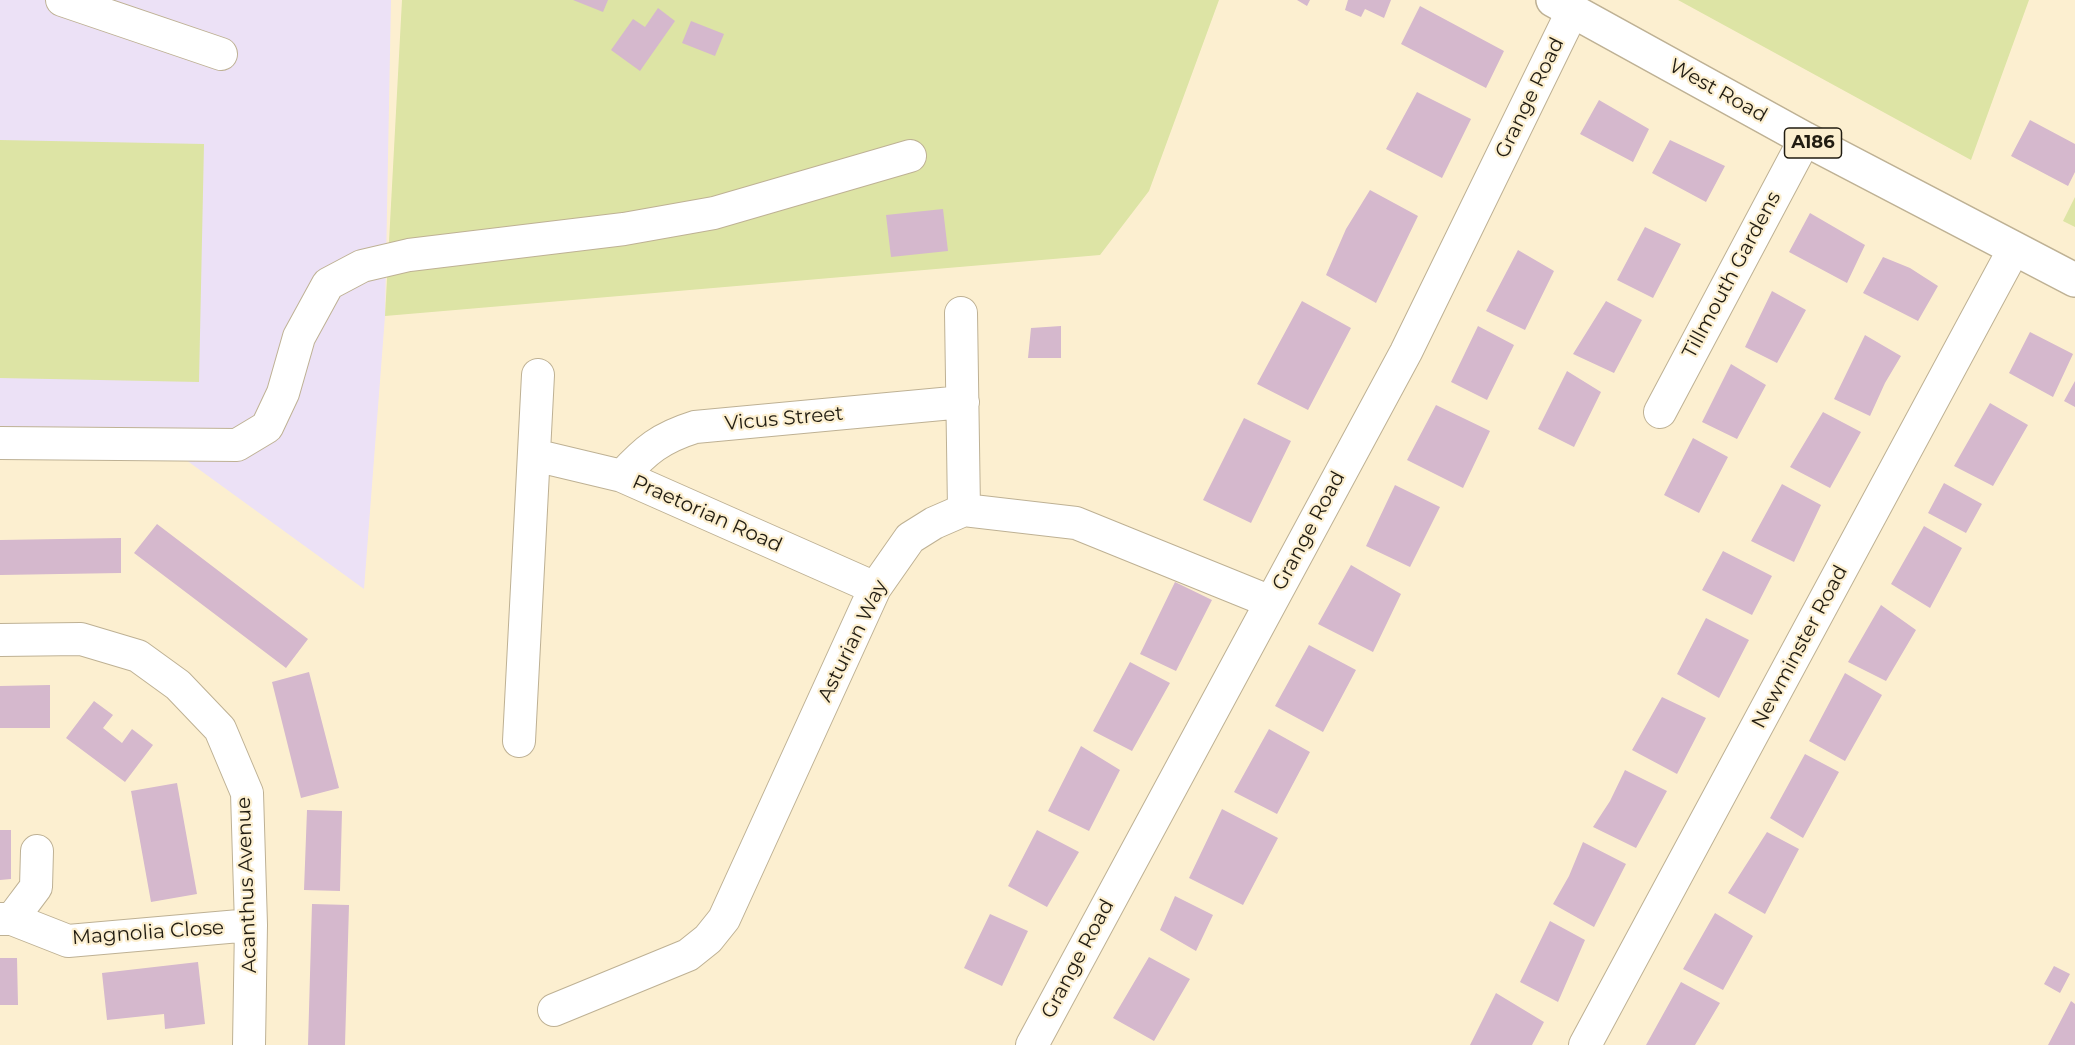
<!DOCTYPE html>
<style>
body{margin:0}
canvas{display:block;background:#fcefd0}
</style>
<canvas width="2075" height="1045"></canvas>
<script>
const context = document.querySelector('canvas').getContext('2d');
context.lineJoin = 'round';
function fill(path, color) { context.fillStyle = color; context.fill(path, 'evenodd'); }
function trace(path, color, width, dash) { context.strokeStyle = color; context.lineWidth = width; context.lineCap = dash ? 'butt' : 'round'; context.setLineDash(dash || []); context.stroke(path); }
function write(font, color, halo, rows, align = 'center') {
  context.font = font + ' Montserrat,sans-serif'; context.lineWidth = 4.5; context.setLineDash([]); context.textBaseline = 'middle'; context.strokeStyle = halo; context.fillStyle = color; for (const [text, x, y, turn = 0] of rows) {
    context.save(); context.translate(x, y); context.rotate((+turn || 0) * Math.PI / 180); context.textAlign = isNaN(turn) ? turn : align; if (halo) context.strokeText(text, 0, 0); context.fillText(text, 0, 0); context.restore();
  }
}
const education = new Path2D(`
 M0,0H391L385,316L364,589L175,452L0,459Z`);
const green = new Path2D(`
 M402,0H1219L1149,191L1100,255L385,316Z
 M1678,0H2029L1971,160Z
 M0,140L204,144L199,382L0,378Z
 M2075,197V227L2063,221Z`);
const building = new Path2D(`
 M573,0H608L603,12Z
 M1297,0H1310L1307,6Z
 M1348,0H1391L1384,18L1365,9L1361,17L1345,10Z
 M1420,6L1504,51L1486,88L1401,44Z
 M658,8L675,21L640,71L611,50L633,19L645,27Z
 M691,21L724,34L715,56L682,43Z
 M1417,92L1471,119L1442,178L1386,149Z
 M1599,100L1649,129L1633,162L1580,134Z
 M2030,120L2075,144V172L2068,186L2011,156Z
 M1670,140L1725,166L1706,202L1652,173Z
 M1370,190L1418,216L1376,303L1326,275L1346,229Z
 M943,209L948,251L891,257L886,215Z
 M1810,213L1865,245L1847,283L1789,252Z
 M1645,227L1681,244L1653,298L1617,280Z
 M1518,250L1554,271L1525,330L1486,311Z
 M1883,257L1910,268L1938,286L1918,321L1863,293Z
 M1772,291L1806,310L1777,363L1745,347Z
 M1302,301L1351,328L1308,410L1257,384Z
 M1606,301L1642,320L1614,373L1573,354Z
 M1061,326V358H1028L1031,328Z
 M1478,326L1514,345L1487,400L1451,382Z
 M2030,332L2073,354L2053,397L2009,373Z
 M1865,335L1901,356L1885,383L1870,416L1834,399Z
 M1731,364L1766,385L1737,439L1702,422Z
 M1567,371L1601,392L1574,447L1538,429Z
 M2075,381V407L2064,401Z
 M1990,403L2028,425L1993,486L1954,466Z
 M1436,405L1490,431L1463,488L1407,460Z
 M1823,412L1861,432L1830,488L1790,467Z
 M1244,418L1291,441L1251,523L1203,500Z
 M1693,438L1728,457L1699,513L1664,495Z
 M1944,483L1982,504L1966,533L1928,513Z
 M1782,484L1821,505L1794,562L1751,541Z
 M1395,485L1440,507L1410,567L1366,546Z
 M157,524L308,639L286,668L134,553Z
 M1924,526L1962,548L1930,608L1891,584Z
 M121,538V573L0,575V540Z
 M1723,551L1772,576L1752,615L1702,590Z
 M1351,565L1401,594L1373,652L1318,624Z
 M1175,582L1212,600L1176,671L1140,654Z
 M1881,605L1916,630L1886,681L1848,662Z
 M1706,618L1749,640L1719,698L1677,674Z
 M1309,645L1356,670L1323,732L1275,706Z
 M1130,662L1170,683L1132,751L1093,731Z
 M309,672L339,788L301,798L272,682Z
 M1845,673L1882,695L1845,761L1809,741Z
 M50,685V728H0V686Z
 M1662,697L1706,718L1677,774L1632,750Z
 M94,701L113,715L103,728L122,743L132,729L153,745L125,782L66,738Z
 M1269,729L1310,752L1277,814L1234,792Z
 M1081,746L1120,770L1089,831L1048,811Z
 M1805,754L1839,772L1803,838L1770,818Z
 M1625,770L1667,791L1636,848L1593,827L1610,801Z
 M177,783L197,894L151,902L131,791Z
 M1222,809L1278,838L1243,905L1189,878Z
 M307,810L342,811L340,891L304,890Z
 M0,830H11V879L0,880Z
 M1037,830L1079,852L1047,907L1008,886Z
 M1767,832L1799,849L1765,914L1728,893Z
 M1583,842L1626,864L1594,927L1553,904L1569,876Z
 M1175,896L1213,915L1196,951L1160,930Z
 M312,904L349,905L345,1045H308Z
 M1715,913L1753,936L1723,990L1683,969Z
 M990,914L1028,931L1002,986L964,968Z
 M1550,921L1585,940L1558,1002L1520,982Z
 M1149,957L1190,979L1154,1041L1113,1018Z
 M0,958H17L18,1005H0Z
 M198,962L205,1024L165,1029L164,1014L107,1020L102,973Z
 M2054,966L2070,974L2060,993L2044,984Z
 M1681,982L1720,1003L1695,1045H1646Z
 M1496,993L1544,1022L1532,1045H1470Z
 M2071,1001L2075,1004V1045H2048Z`);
const minor = new Path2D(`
 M62,0L221,54
 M961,313L964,510
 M1660,412L1805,139
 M0,443L237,445L267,427L283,393L299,337L328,284L362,266L409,255L624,229L714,213L910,156
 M534,455L622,476L875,588
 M622,476C646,450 660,438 695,427L963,402
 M0,640L81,639L138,656L178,685L220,729L247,793L251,925L249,1045
 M519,741L538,375
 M0,919H12L68,941L251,925
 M12,919L36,887L37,851
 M554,1010L688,955L708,939L724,919L875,588L910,538L934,523L964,510L1076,523L1271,602
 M1032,1045L1406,352L1573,10
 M1585,1045L2014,249`);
const major = new Path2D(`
 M1553,0L1805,139L2075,280`);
const shields = [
 [1813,143,57]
];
const shieldNames = [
 ["A186",1813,143]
];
const streetNames = [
 ["West Road",1718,91,29],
 ["Grange Road",1530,98,-64],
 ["Tillmouth Gardens",1732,275,-62],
 ["Vicus Street",784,419,-5],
 ["Praetorian Road",707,514,24],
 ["Grange Road",1309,531,-62],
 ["Asturian Way",853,641,-64],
 ["Newminster Road",1800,647,-62],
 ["Acanthus Avenue",247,885,-92],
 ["Magnolia Close",148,933,-4],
 ["Grange Road",1078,959,-62]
];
fill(education, '#ece1f6');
fill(green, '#dde4a5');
fill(building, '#d5b8cd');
trace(minor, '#beb194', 34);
trace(major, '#beb194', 36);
trace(minor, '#fff', 32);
trace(major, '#fff', 33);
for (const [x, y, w] of shields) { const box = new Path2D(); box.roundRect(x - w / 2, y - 15, w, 30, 4.5); context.fillStyle = '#fcefd0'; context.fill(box); trace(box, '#211c11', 1.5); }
write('bold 18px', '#211c11', null, shieldNames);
write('20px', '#211c11', '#fcefd0', streetNames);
</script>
